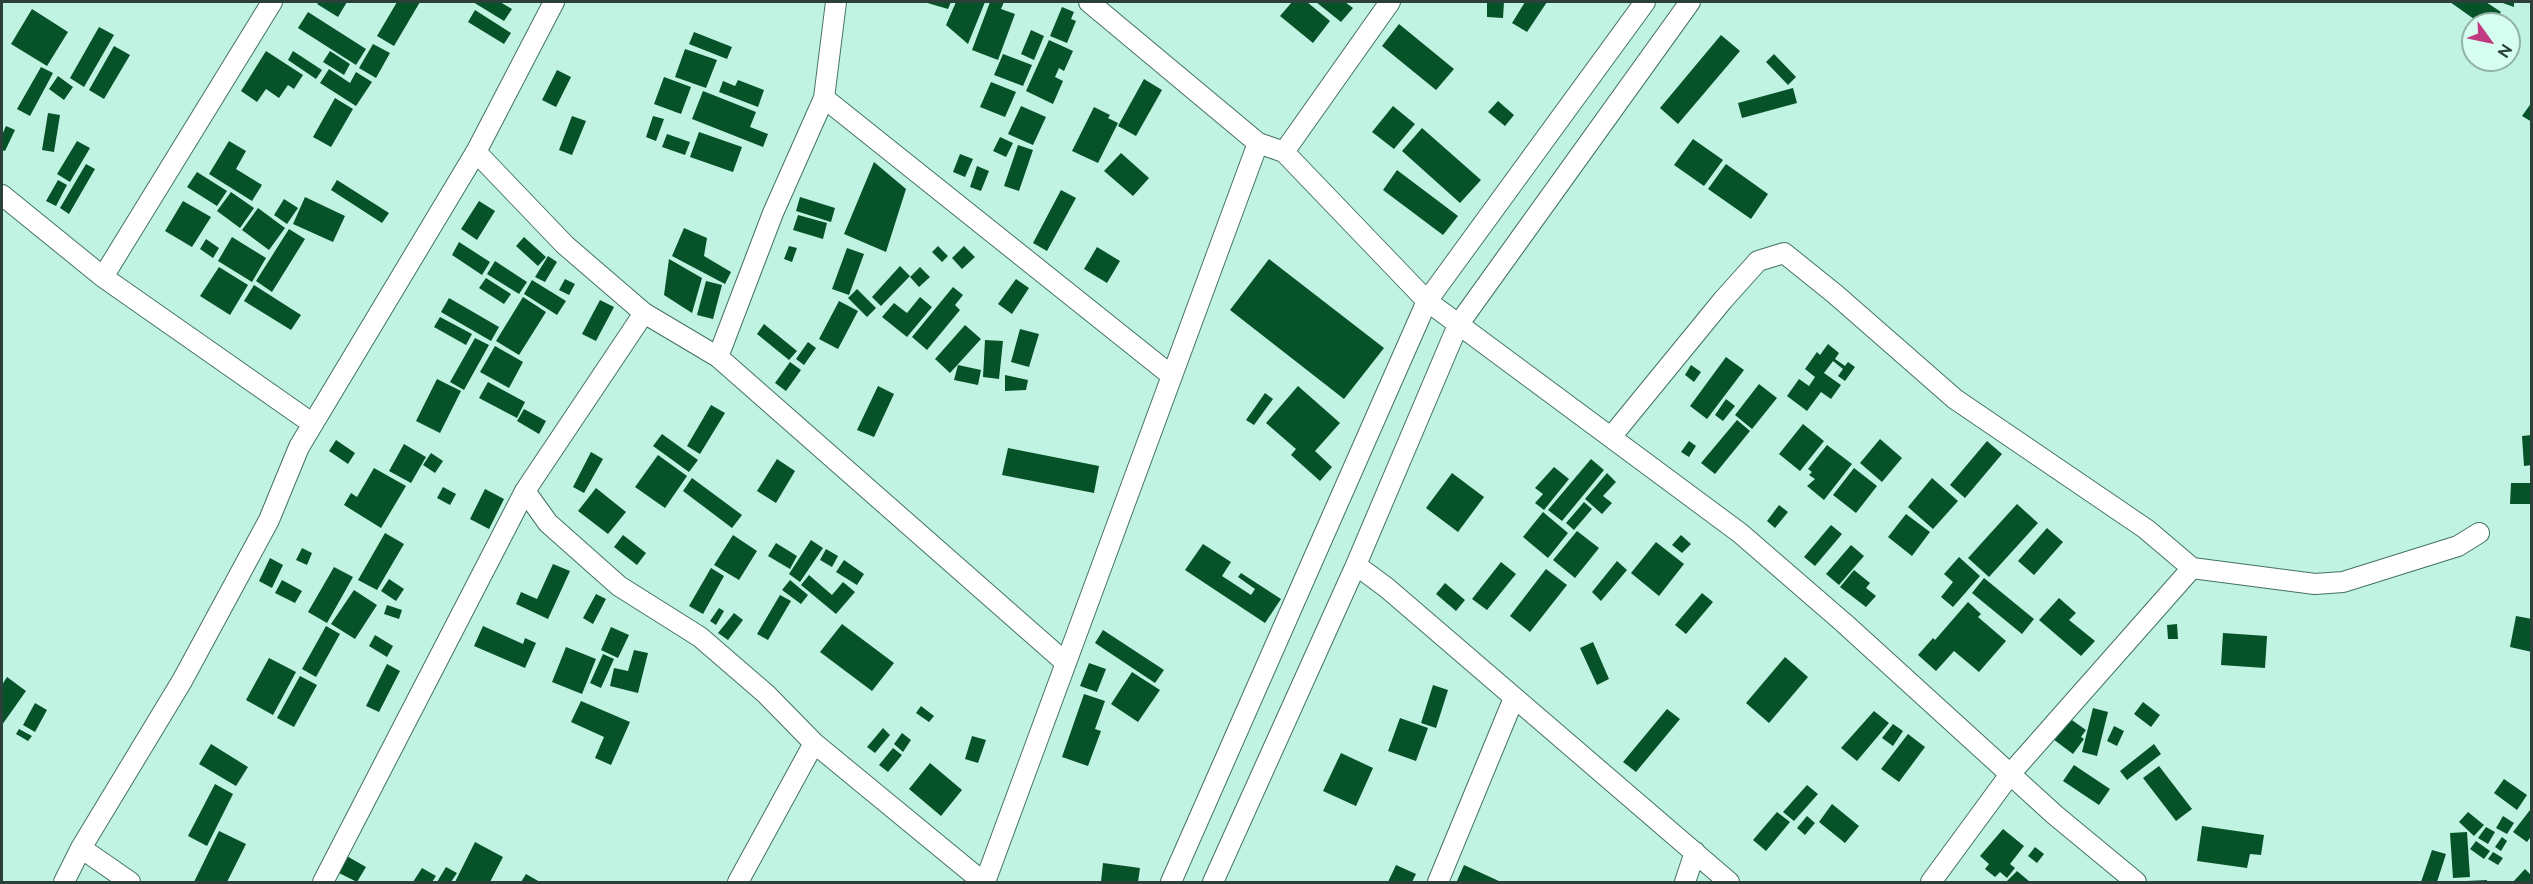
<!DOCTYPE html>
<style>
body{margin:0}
#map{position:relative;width:2533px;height:884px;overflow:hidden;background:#c0f3e2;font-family:Raleway,sans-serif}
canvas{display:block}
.frame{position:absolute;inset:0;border:3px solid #2b4039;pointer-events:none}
.north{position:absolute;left:2461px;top:12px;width:60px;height:60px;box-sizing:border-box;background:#d6fef0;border:2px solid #92b2a7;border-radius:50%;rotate:123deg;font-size:16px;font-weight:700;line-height:24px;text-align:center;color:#2b4039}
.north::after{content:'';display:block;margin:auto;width:21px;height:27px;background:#c03b7f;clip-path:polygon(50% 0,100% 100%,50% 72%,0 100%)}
</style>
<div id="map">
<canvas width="2533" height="884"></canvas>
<div class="frame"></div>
<div class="north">N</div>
</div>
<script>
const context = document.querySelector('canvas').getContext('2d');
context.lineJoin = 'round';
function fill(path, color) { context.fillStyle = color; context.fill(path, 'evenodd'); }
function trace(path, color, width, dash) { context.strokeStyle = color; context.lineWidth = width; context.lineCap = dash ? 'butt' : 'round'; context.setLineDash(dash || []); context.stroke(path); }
const building = new Path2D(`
 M319,2H347L338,17L317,4Z
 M397,2H420L394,46L377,36Z
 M473,2H500L512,9L504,21Z
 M924,2H951L948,9Z
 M956,2H985L968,44L946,25Z
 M990,2H1004L1001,9L1015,14L998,60L972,50Z
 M1292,2H1307L1330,21L1313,43L1280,16Z
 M1316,2H1345L1353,8L1341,22Z
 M1487,2H1504L1503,18L1487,17Z
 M1525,2H1547L1527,32L1512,23Z
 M2450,2H2486L2501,12L2492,24H2481Z
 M2500,2H2514V7Z
 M1062,7L1074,12L1071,19L1076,21L1067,43L1050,36Z
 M32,9L68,32L47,66L11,44Z
 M475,10L511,33L504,44L468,22Z
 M308,12L366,49L356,65L298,28Z
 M1399,24L1454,69L1436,90L1382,46Z
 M99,27L114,35L84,87L70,78Z
 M1031,30L1044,36L1034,60L1021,54Z
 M694,32L732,47L727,59L689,44Z
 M1721,35L1740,51L1678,124L1660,108Z
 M1049,40L1073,51L1064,71L1059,68L1055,77L1063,81L1053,104L1026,91Z
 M373,44L390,53L376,78L359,68Z
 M114,46L130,55L104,99L89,90Z
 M685,49L717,60L706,88L675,77Z
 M266,51L303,75L294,89L288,85L279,98L266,89L257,102L241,91Z
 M293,51L322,70L316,79L288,60Z
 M330,51L350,64L344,75L323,62Z
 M1003,54L1032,65L1023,86L994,75Z
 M1774,54L1796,77L1788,85L1766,62Z
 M41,67L53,73L30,116L17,109Z
 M329,69L350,83L356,72L372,82L356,106L320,83Z
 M557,70L571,77L556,107L542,100Z
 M58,76L73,87L64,100L49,89Z
 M664,77L691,87L681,114L654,104Z
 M1144,79L1162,90L1136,136L1118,126Z
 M738,80L764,90L758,107L719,92L723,81L735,86Z
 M991,82L1016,92L1005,117L980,107Z
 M1793,88L1797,103L1742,118L1738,103Z
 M703,91L756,112L750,127L768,134L763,147L692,119Z
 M335,98L353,109L331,147L313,137Z
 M1498,101L1514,115L1505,126L1488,112Z
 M2532,102V122L2522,116Z
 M1021,106L1046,117L1033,145L1008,134Z
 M1393,106L1415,124L1394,149L1372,132Z
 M1094,107L1110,115L1108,118L1118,123L1098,163L1072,151Z
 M48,113L60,115L54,152L42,150Z
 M572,116L586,121L572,155L559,150Z
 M653,116L664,119L656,141L646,137Z
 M6,126L15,130L5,151L2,150V135Z
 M1422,128L1481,180L1460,203L1402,151Z
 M699,132L742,147L733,172L690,157Z
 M667,134L690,142L685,155L662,147Z
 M1000,137L1013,143L1006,157L993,151Z
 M1693,139L1723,160L1704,186L1674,165Z
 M77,141L90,148L70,182L57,174Z
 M229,141L246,151L236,169L262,185L252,201L209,174Z
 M1018,145L1033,150L1019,191L1004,186Z
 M1121,153L1149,178L1133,196L1104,171Z
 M960,154L973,159L965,177L953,172Z
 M874,162L906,189L886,252L844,234Z
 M86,164L95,169L69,214L60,208Z
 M1726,164L1768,194L1751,219L1708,189Z
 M977,166L989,171L981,191L970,187Z
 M1397,170L1458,216L1443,235L1383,190Z
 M197,172L227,191L217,206L187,187Z
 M58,180L67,185L56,206L46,201Z
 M337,180L389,213L382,223L331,190Z
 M1061,190L1076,198L1047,251L1033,243Z
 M231,192L254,208L240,228L217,211Z
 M305,197L345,216L333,242L293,224Z
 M800,197L835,208L831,222L796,211Z
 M284,199L298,208L287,224L274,215Z
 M183,201L211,217L192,247L165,231Z
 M479,201L495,211L477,240L461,229Z
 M258,208L285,228L269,250L242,230Z
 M798,215L827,223L823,239L793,230Z
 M684,228L707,238L704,256L731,272L725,284L672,256Z
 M289,229L305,239L272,292L256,281Z
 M232,237L266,258L252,282L218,261Z
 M524,237L546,257L538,266L516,246Z
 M206,239L219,248L213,258L200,249Z
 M459,242L490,262L482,275L452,255Z
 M789,246L797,248L792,262L784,259Z
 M938,246L948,256L942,262L932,252Z
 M964,246L975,257L962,269L952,258Z
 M1097,247L1120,261L1107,283L1084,269Z
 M847,248L864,254L849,295L832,289Z
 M548,256L557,262L545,282L535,277Z
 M669,259L702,278L692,313L664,295Z
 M1269,259L1384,348L1344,399L1230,310Z
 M495,261L527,282L519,294L487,274Z
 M900,266L910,276L881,306L872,297Z
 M219,267L248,285L230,315L200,296Z
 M920,267L930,277L919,287L910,277Z
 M486,278L511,294L504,304L479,288Z
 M565,279L575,284L569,295L559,290Z
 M1016,279L1029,288L1012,314L998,304Z
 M532,280L566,301L557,315L524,294Z
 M706,281L722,285L713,319L697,315Z
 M254,285L301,315L291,330L244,301Z
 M953,287L963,295L955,305L960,310L927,350L912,337Z
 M857,289L876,308L867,317L848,298Z
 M523,297L546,312L519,355L496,341Z
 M920,297L932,307L907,337L882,317L894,303L907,313Z
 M449,298L499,327L491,341L441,312Z
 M600,300L614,307L596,341L582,334Z
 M839,301L858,311L838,349L819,339Z
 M440,317L472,334L466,345L434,327Z
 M764,324L797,351L789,360L757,334Z
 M965,325L981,339L950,373L935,359Z
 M1020,329L1039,334L1029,367L1011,362Z
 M475,338L489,345L464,390L450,382Z
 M985,340L1003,341L999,379L983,377Z
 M808,342L816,348L804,365L796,359Z
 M1828,344L1839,353L1835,359L1845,366L1848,362L1855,367L1845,381L1838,376L1843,369L1833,361L1824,373L1841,385L1831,399L1821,392L1807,411L1787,396L1799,379L1809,386L1815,377L1805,369L1817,352L1820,355Z
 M495,346L523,362L509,388L480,372Z
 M1726,357L1744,370L1707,419L1690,406Z
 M790,362L801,370L786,391L775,383Z
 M958,365L981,370L978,385L954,380Z
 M1691,365L1701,372L1694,382L1685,375Z
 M1005,375L1028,380L1026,390L1005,391Z
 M437,379L461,391L440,433L416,421Z
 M488,382L525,402L517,418L479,398Z
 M1759,384L1777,398L1752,429L1735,415Z
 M878,386L894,394L874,437L857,430Z
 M1298,386L1340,423L1315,451L1332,467L1320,481L1291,455L1296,449L1266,423Z
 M1265,393L1273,399L1254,425L1246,420Z
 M1726,399L1735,406L1723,421L1715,415Z
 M711,405L725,413L700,454L687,446Z
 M524,409L546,421L539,434L517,421Z
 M1737,420L1750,431L1715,474L1701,463Z
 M1803,424L1824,441L1800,471L1779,454Z
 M662,434L698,460L689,472L653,446Z
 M2532,435V465L2524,466L2522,436Z
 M1880,439L1902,458L1882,482L1860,463Z
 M336,440L355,453L348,464L329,451Z
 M1689,441L1696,446L1689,457L1681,452Z
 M1987,441L2002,454L1965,498L1950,485Z
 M404,444L426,457L411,483L389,471Z
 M1827,445L1852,464L1824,500L1807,486L1815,479L1809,475L1812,472L1808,469Z
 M1008,448L1099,466L1094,493L1002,475Z
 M591,452L603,459L584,493L573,487Z
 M431,453L443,461L435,473L423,465Z
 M658,455L687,476L665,508L635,487Z
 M777,459L795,471L776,503L757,491Z
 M1591,459L1604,470L1562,521L1548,510Z
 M1554,467L1569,479L1544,510L1535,503L1543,494L1535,488Z
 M374,468L406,486L381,528L344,505L351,493L357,497Z
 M1854,468L1877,486L1856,513L1833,495Z
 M1452,473L1484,497L1458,532L1426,508Z
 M1607,473L1616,482L1603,496L1612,503L1602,514L1585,499Z
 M692,478L742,515L732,528L683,491Z
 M1932,478L1958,501L1933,529L1908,507Z
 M2511,483H2532V504H2510Z
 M443,487L456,494L450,505L437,498Z
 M596,488L626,512L608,534L578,511Z
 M485,489L504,499L489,529L470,519Z
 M1584,502L1592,509L1574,530L1566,523Z
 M2017,504L2038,523L1989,577L1968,558Z
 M1779,505L1788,512L1775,528L1767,521Z
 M1543,512L1568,533L1548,558L1523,537Z
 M1906,514L1930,532L1912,556L1888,537Z
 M1831,525L1842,534L1815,566L1804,557Z
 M2047,528L2063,542L2034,575L2018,561Z
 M1577,531L1599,548L1575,578L1553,560Z
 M385,533L404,544L377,590L358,580Z
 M623,535L646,553L637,565L614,547Z
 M733,535L757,551L739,580L714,565Z
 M1681,535L1691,544L1682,553L1672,545Z
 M811,540L823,548L800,582L789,574Z
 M1656,542L1684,564L1659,596L1631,573Z
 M776,543L797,556L790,569L768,556Z
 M1203,544L1231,562L1222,576L1251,595L1255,589L1238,577L1241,573L1281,599L1265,623L1185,570Z
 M1851,545L1864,556L1839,585L1826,574Z
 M302,548L312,553L307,565L296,560Z
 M826,549L838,556L832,567L820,560Z
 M1959,557L1980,576L1953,607L1941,597L1953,582L1944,574Z
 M270,558L283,565L272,588L259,581Z
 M844,560L864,574L857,585L836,572Z
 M1617,561L1627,570L1601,601L1592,592Z
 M1501,562L1516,574L1487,610L1472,599Z
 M553,564L570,571L548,619L516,604L521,592L537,599Z
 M334,567L353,577L327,623L308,612Z
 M711,568L724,576L703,614L689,606Z
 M1546,569L1567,585L1530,632L1510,616Z
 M1854,570L1870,583L1866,588L1876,596L1866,607L1840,587Z
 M809,575L832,595L843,582L855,592L836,614L801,585Z
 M1984,578L2034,619L2022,634L1972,593Z
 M389,579L404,589L396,601L381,591Z
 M282,580L302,591L295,603L275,593Z
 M790,580L808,595L801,604L782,590Z
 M1445,583L1465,600L1456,611L1436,594Z
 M354,590L377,605L355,639L331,624Z
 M1702,593L1713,602L1686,634L1675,625Z
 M596,594L606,599L593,624L583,618Z
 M780,595L791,601L768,640L757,634Z
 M2059,598L2076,613L2069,620L2095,641L2081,656L2039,620Z
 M1968,602L1981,614L1978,617L2006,641L1979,672L1954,651L1936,671L1918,655L1933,638L1935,640Z
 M387,605L402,610L399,619L384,614Z
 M719,608L724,611L716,625L710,621Z
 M734,613L743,620L728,640L718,633Z
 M2516,616L2532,619V652L2510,647Z
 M842,624L894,663L872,691L820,652Z
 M2177,624L2178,639H2168L2167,625Z
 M326,626L340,634L316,677L302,669Z
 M483,626L523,644L525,638L536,643L525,668L474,646Z
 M611,627L629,635L618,658L601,650Z
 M1103,630L1164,670L1155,683L1095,643Z
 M2223,633L2267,636L2265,668L2221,665Z
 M375,635L393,646L387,657L369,646Z
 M1593,642L1609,679L1597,685L1580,648Z
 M566,647L596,659L582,694L552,682Z
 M634,650L648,653L638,693L610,686L614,668L628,671Z
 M603,654L614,659L601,688L590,683Z
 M1785,657L1808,677L1769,723L1746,703Z
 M269,658L296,672L273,715L246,700Z
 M1089,663L1106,669L1097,692L1080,686Z
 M387,664L400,671L379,712L366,706Z
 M1132,672L1160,690L1138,722L1111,704Z
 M300,676L317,685L294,727L277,718Z
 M7,677L26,691L2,725V685Z
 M1433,685L1448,690L1436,728L1421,723Z
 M1084,694L1105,701L1095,729L1101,731L1088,766L1062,757Z
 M581,701L630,722L611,765L595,758L604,737L571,722Z
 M2143,702L2160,715L2151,727L2134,714Z
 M35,703L47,710L35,732L23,725Z
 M921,706L934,716L929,722L916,713Z
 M2093,708L2108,712L2097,756L2082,752Z
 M1667,709L1680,719L1636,772L1623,762Z
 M1874,711L1889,723L1857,761L1841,748Z
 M1400,718L1428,728L1416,761L1388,751Z
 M2069,718L2086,730L2081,737L2084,739L2073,754L2053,739Z
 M1893,724L1903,731L1893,746L1882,738Z
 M2114,726L2124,731L2117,746L2107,741Z
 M883,728L890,735L875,753L867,747Z
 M19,729L32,736L28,741L16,734Z
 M902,733L911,740L903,752L894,744Z
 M1908,734L1925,747L1899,782L1881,769Z
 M972,736L986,740L978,763L965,759Z
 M211,744L248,767L236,786L199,764Z
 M2154,744L2161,754L2127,780L2120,771Z
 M893,748L902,755L888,772L879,765Z
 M1341,753L1373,768L1356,806L1323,791Z
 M930,763L962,790L941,816L909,789Z
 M2074,765L2110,789L2099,805L2063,781Z
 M2159,766L2192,809L2176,821L2143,778Z
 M2504,779L2527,795L2517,810L2494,793Z
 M215,784L233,794L207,846L188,836Z
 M1807,785L1818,794L1794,821L1783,812Z
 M1832,804L1859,826L1845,843L1819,822Z
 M2530,810L2532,811V835L2527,842L2513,832Z
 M1777,812L1790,822L1766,851L1753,840Z
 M2468,812L2484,825L2474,836L2459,822Z
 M1807,816L1815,823L1805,835L1797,828Z
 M2503,816L2514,823L2507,834L2496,828Z
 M2202,826L2264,835L2261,855L2250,854L2247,868L2197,861Z
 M2486,827L2495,832L2488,844L2478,838Z
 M2003,829L2024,846L2010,864L2015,868L2007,878L2000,872L1995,877L1985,869L1989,864L1980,856Z
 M219,831L246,844L227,882H194Z
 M2467,832L2470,877L2453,878L2450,833Z
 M2502,837L2507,841L2501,851L2495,847Z
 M2476,841L2490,851L2484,859L2470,849Z
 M475,842L503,857L490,882H455Z
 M2035,847L2044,854L2037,863L2028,856Z
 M2432,850L2446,854L2437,882H2421Z
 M2493,852L2503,858L2498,865L2488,859Z
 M345,855L366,867L357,882L335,871Z
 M1103,863L1140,868L1138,882H1101Z
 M1396,865L1416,874L1412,882H1388Z
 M1464,865L1501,882L1457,881Z
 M446,867L457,873L451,882H437Z
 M422,868L436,876L432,882H413Z
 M2525,869L2532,876L2530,882H2513Z
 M2017,871L2030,882H2006Z
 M526,874L540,882H521Z
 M2487,880V882H2466V881Z`);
const minor = new Path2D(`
 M1089,2L1258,143L1284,152L1427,301L1740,533L1844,623L2055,815L2136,882
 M824,98L1172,376
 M476,152L565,245L644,313L718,357L1066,663
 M1284,152L1390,2
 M2,195L103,277L313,424
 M103,277L272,2
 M718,357L773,213L824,98L836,2
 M1611,437L1723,300L1758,261L1784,253L1835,294L1955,399L2146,529L2192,568L2315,584L2343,582L2458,546L2479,533
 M525,491L548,523L619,586L700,637L766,694L814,743L983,882
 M1356,565L1387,588L1729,882
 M81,848L130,882
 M64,882L81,848L182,681L269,520L299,447L476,152L554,2
 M323,882L525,491L644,313
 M738,882L814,743
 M985,882L1258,143
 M1171,882L1427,301L1645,2
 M1213,882L1356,565L1458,325L1690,2
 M1438,882L1514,698
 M1685,882L1695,852
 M1931,882L2011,773L2192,568`);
fill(building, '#065229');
trace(minor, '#447264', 22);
trace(minor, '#fff', 20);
</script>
